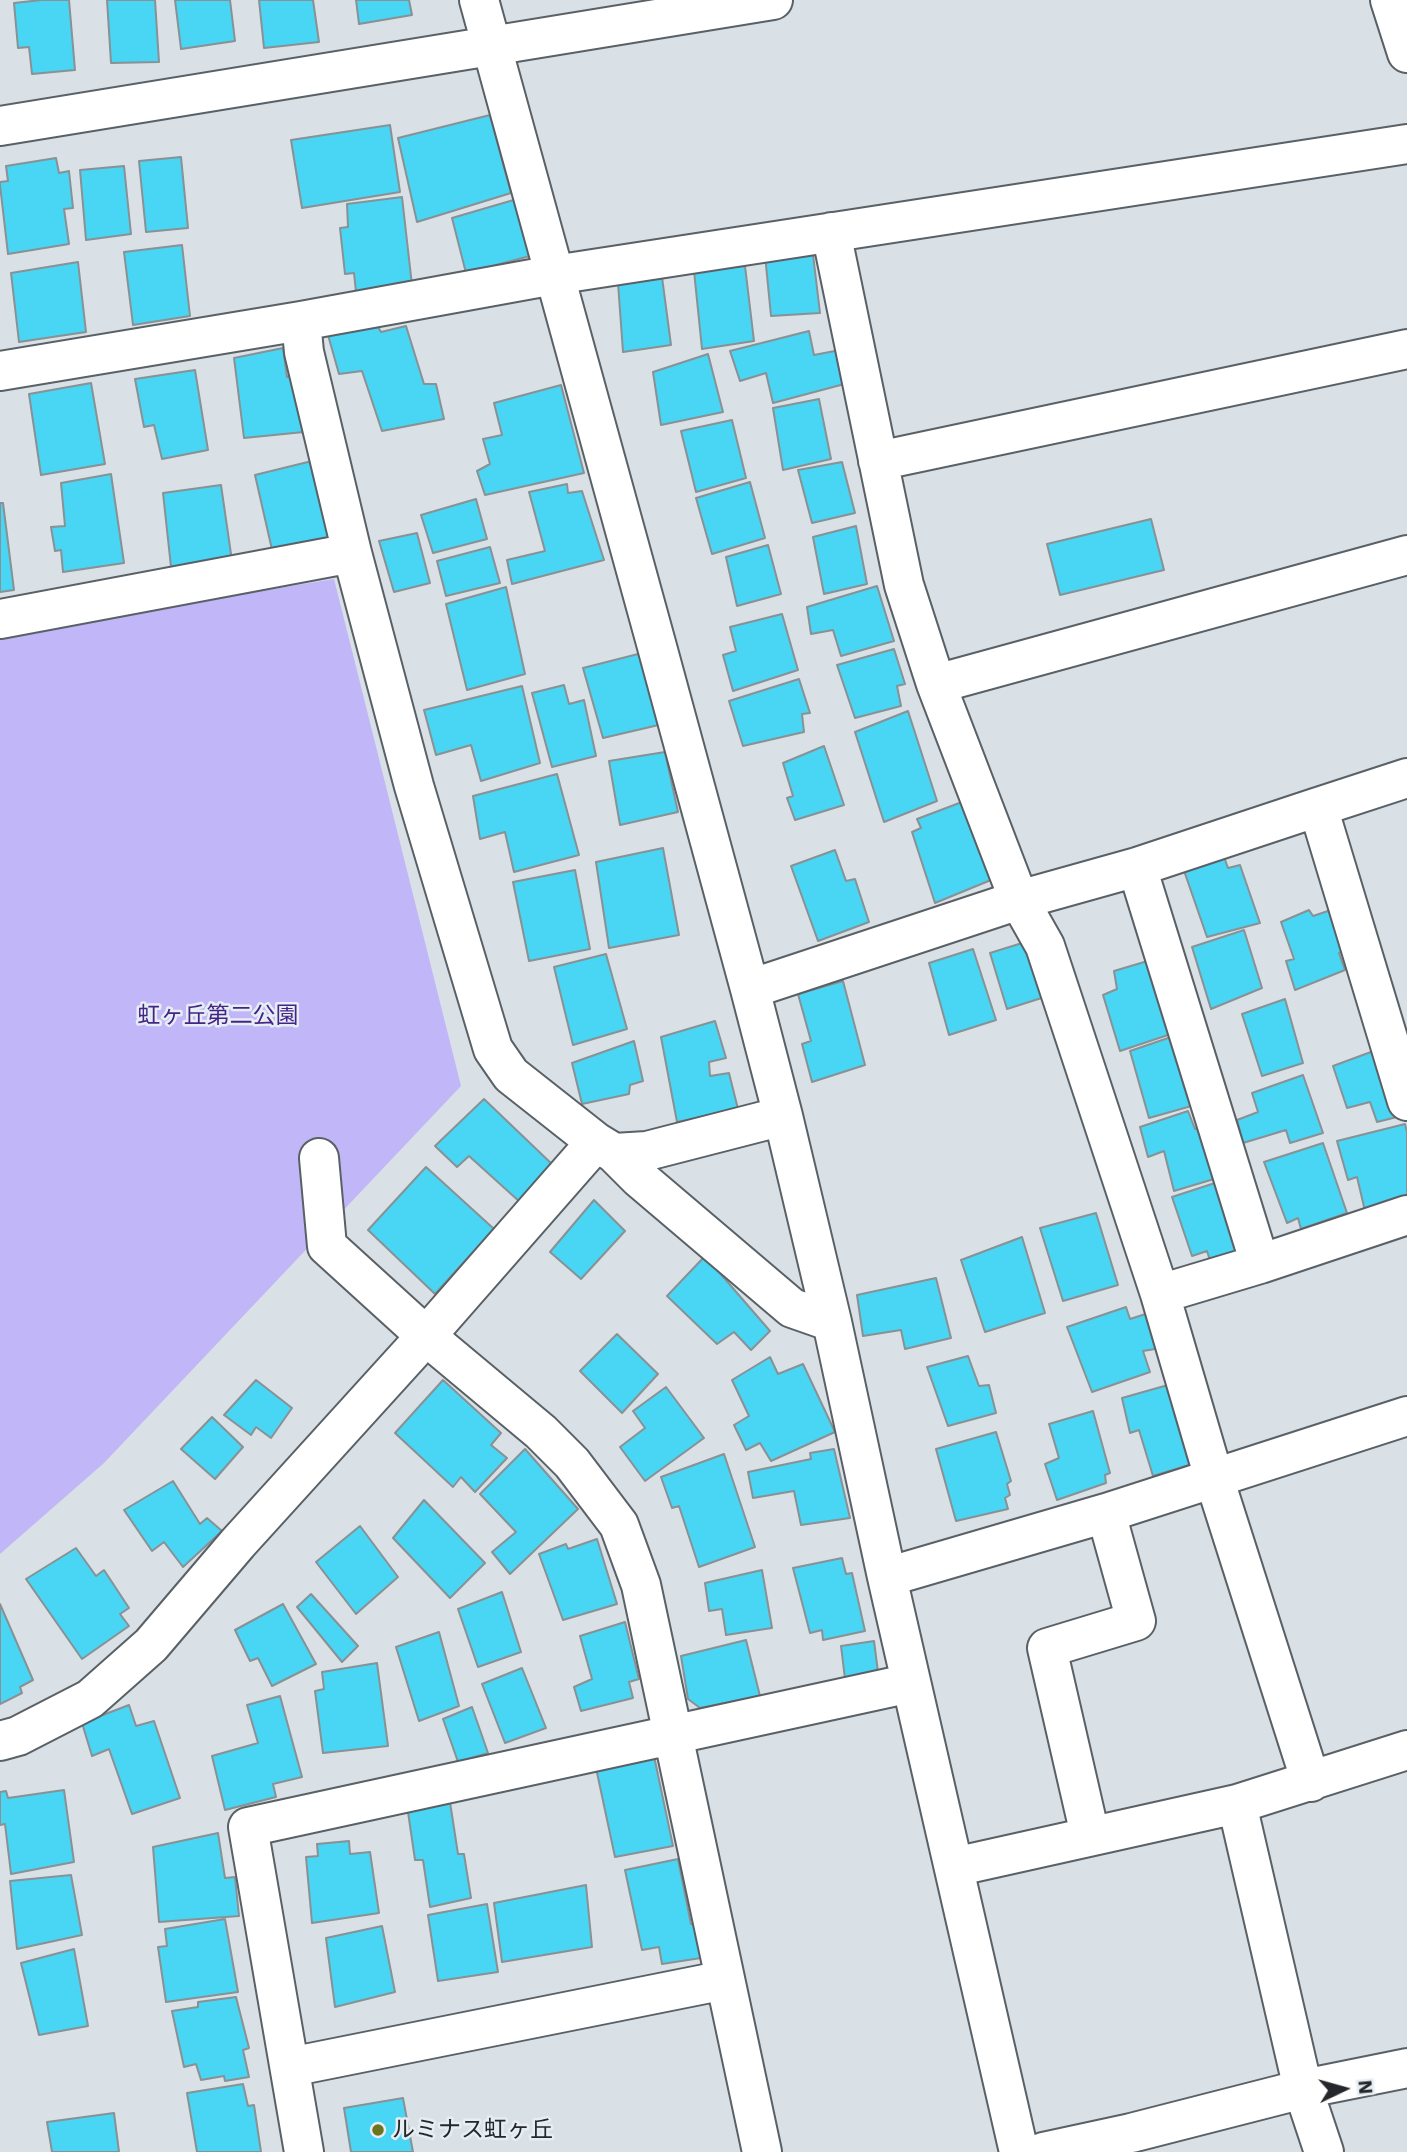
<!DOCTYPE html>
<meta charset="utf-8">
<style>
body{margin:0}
#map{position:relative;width:1407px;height:2152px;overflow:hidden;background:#d9e1e7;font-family:"Work Sans",sans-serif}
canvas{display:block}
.north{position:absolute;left:1309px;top:2054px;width:70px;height:70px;-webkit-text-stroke:5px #e6eef4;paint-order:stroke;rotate:85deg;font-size:19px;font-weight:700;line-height:28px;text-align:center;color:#25272a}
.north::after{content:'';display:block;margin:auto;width:24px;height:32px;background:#25272a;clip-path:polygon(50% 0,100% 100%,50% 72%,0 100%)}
</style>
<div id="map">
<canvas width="1407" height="2152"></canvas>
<div class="north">N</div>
</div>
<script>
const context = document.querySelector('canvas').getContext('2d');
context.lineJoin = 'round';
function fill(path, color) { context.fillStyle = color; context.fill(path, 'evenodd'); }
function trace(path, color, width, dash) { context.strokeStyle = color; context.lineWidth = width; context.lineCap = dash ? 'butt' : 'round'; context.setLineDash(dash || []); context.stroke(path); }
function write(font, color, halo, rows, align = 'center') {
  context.font = font + ' "Work Sans","Noto Sans JP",sans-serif'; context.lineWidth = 5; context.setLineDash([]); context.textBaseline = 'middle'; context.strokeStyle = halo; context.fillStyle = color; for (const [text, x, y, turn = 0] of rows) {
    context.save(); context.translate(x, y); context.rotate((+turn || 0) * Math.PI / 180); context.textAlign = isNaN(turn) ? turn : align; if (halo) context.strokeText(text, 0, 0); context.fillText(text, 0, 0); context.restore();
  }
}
const green = new Path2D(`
 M334,579L461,1086L104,1463L0,1554V634Z`);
const building = new Path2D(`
 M41,0H69L75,70L32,74L29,47L18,48L14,3Z
 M107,0H155L159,62L111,63Z
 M175,0H230L235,41L181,49Z
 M259,0H313L319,42L264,48Z
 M356,0H409L412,15L359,24Z
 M490,115L511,193L417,222L398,138Z
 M390,125L400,192L302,208L291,140Z
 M181,157L188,228L146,232L139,161Z
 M56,158L59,173L69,171L73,208L64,209L69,244L8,254L0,185V182L8,181L6,166Z
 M124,166L131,234L86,240L80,170Z
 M402,197L412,285L356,292L354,273L345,274L340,228L348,227L347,204Z
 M517,199L530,256L466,273L452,218Z
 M182,245L190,316L133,325L124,252Z
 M812,246L820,313L771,316L765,255Z
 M78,262L86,332L19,342L11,273Z
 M745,266L754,341L702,349L694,271Z
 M662,277L671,345L623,352L618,283Z
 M377,325L381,332L406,326L424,384H436L444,419L382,431L362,371L339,374L328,335Z
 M809,331L814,355L845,349L852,382L773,403L766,373L740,381L730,351Z
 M283,348L287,377L297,375L304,432L244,438L234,358Z
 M708,354L723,412L661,425L653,372Z
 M195,370L208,450L162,459L154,425L144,427L135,379Z
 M91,383L105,464L41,475L29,394Z
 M561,385L584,473L485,495L477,471L490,464L483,439L502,435L494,403Z
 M819,399L831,459L783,470L773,408Z
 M732,420L746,478L696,492L681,431Z
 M316,460L335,538L273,554L255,475Z
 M842,462L855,513L812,523L798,470Z
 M111,474L124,563L63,572L61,550L55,551L51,527L65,526L61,483Z
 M750,482L765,538L712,554L696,498Z
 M567,484L568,493L582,491L604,560L512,584L507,560L545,551L529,492Z
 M221,485L232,561L171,567L163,493Z
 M476,499L487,539L433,553L421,515Z
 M0,503H3L14,590L0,592Z
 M1151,519L1164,570L1060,595L1047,544Z
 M856,526L867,584L824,594L813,537Z
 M417,533L430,583L394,592L379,541Z
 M768,545L781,594L737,606L726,557Z
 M490,547L500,583L446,596L437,561Z
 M877,586L894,641L841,656L833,630L811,634L807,607Z
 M506,587L525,674L467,690L446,604Z
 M782,614L798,670L733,691L723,655L736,651L730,627Z
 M894,649L905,684L897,686L901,706L855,718L837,665Z
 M642,653L663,724L603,738L583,668Z
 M799,679L810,713L802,714L804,732L743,746L729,701Z
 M564,685L569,704L584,700L596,756L552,767L532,693Z
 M522,686L540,763L481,781L471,745L436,755L424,710Z
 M908,711L937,801L884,822L855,732Z
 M824,746L844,805L795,820L787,798L793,796L783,763Z
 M665,752L678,812L620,825L609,761Z
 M557,774L579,855L514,872L505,832L480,839L473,796Z
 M962,802L991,880L935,903L912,832L921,828L917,819Z
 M663,848L679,935L609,948L596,862Z
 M835,850L846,881L855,879L869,922L818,941L791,866Z
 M1223,854L1228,868L1240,865L1260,923L1207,937L1182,865Z
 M575,870L590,949L529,961L513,882Z
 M1334,909L1347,950L1339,953L1345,970L1295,990L1286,961L1294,959L1281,922L1309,910L1313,916Z
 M1244,930L1262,988L1211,1009L1192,947Z
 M1035,939L1051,995L1007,1009L990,953Z
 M973,949L996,1020L949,1035L929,963Z
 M606,954L627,1029L573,1045L554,967Z
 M1151,960L1183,1030L1120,1051L1103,995L1117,989L1114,971Z
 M843,981L865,1065L812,1082L802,1044L811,1041L798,994Z
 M1285,999L1303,1063L1262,1076L1242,1014Z
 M715,1021L726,1058L709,1062L710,1076L729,1073L738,1109L677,1122L661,1037Z
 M1171,1037L1202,1103L1149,1118L1130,1051Z
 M634,1041L643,1081L630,1085L629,1094L582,1104L572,1063Z
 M1379,1049L1401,1116L1377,1122L1370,1102L1347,1108L1333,1066Z
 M1303,1075L1323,1133L1290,1143L1286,1130L1243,1143L1237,1120L1258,1112L1252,1093Z
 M484,1099L555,1167L521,1203L469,1156L457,1167L435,1146Z
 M1188,1111L1195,1129L1206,1126L1224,1176L1174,1191L1164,1151L1148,1157L1140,1127Z
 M1405,1124L1407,1132V1199L1365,1211L1357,1177L1348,1180L1337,1141Z
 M1323,1143L1347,1213L1301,1229L1298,1218L1287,1223L1264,1162Z
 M426,1167L494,1229L435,1294L368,1230Z
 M1221,1181L1243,1254L1211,1264L1207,1251L1192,1256L1172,1197Z
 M594,1200L625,1231L581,1279L550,1252Z
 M1096,1213L1118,1285L1063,1301L1040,1228Z
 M1022,1237L1045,1313L985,1332L961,1260Z
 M705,1256L770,1331L751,1350L734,1332L717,1344L667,1296Z
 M936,1278L951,1338L905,1349L901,1330L863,1336L857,1295Z
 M1126,1307L1130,1319L1152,1312L1161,1348L1143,1351L1150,1372L1092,1392L1067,1327Z
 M617,1334L658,1374L622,1413L580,1371Z
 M968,1356L979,1386L989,1385L996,1413L948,1426L927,1367Z
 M770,1357L778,1374L803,1364L835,1432L771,1461L760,1443L746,1450L734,1425L749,1416L732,1380Z
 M256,1380L292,1408L271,1438L256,1427L251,1435L224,1415Z
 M443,1380L501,1433L491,1445L507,1458L475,1492L461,1477L453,1487L395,1433Z
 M1175,1383L1196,1463L1153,1476L1139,1430L1130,1433L1122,1398Z
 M666,1387L704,1438L645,1481L620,1447L645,1428L633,1411Z
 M1093,1411L1110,1473L1105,1475L1106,1483L1057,1500L1045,1464L1059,1458L1049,1424Z
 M212,1417L243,1447L215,1479L181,1449Z
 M996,1432L1011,1481L1007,1484L1010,1495L1005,1498L1008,1509L956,1521L936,1449Z
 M525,1449L578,1509L510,1574L492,1552L516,1532L480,1494Z
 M834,1449L850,1518L801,1525L794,1491L753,1498L748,1472L811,1459L810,1453Z
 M724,1454L755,1547L699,1567L679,1506L672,1508L661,1477Z
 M173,1481L200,1524L207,1518L222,1531L183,1567L164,1542L152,1551L124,1510Z
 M424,1500L485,1563L450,1598L393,1538Z
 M360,1526L398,1577L356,1614L316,1562Z
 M597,1539L617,1604L563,1620L539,1554L566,1544L568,1549Z
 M76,1548L96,1576L104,1570L129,1608L120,1614L129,1626L82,1659L26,1579Z
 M842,1558L846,1574L852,1573L865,1631L823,1640L822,1630L810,1633L793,1568Z
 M762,1570L772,1628L726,1635L722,1609L709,1611L705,1583Z
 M502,1592L521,1652L478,1667L458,1609Z
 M311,1594L358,1646L342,1662L297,1607Z
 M0,1604L33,1680L20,1687L22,1693L0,1704Z
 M283,1604L316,1664L272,1686L258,1658L250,1661L235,1630Z
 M625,1622L639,1679L629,1682L633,1698L581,1711L574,1687L592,1679L580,1636Z
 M439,1632L459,1706L419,1721L396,1647Z
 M746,1640L760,1696L700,1708L688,1699L681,1656Z
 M874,1641L878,1672L845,1679L841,1646Z
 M377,1663L388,1746L323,1753L315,1691L324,1689L322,1672Z
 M522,1668L546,1728L505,1743L482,1684Z
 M280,1696L302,1777L273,1784L276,1797L225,1810L212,1756L258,1743L247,1705Z
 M129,1705L136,1726L154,1721L180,1798L132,1814L109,1749L92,1756L82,1723Z
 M472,1707L488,1753L458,1762L443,1719Z
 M654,1756L673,1846L615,1857L596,1768Z
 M64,1790L74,1862L11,1874L5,1824L0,1825V1792L6,1791L8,1798Z
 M450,1802L458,1854H464L471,1898L430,1907L423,1860H415L408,1812Z
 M218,1833L225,1878L235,1877L239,1916L159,1922L153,1847Z
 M349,1841L350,1854L370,1852L379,1913L312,1923L306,1857L318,1856L317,1844Z
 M678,1859L691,1924H696L701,1958L662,1964L659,1947L642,1950L625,1870Z
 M71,1875L82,1935L17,1949L10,1881Z
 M586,1885L592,1947L502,1962L494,1903Z
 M487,1904L498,1972L438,1981L428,1915Z
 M225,1919L238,1992L166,2002L158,1947L167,1946L165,1929Z
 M382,1926L395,1992L335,2007L326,1938Z
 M74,1949L88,2026L39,2035L21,1963Z
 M236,1997L249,2048L243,2050L249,2077L225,2081L224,2076L201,2080L196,2064L184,2067L172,2011L198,2007V2002Z
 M243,2084L248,2106L254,2105L261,2152H197L187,2093Z
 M403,2098L413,2152H351L344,2108Z
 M114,2113L119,2152H52L47,2122Z`);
const minor = new Path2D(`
 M479,0L656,643L750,989L783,1116L832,1322L887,1577L1019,2152
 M1390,0L1407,53
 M0,126L773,0
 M831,232L904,585L936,684L1019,900L1045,946L1160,1294L1214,1478L1311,1782
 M301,321L304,352L352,553L414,786L493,1049L511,1075L596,1142L614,1153L647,1151L783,1116
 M0,371L301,321L554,275L1407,144
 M878,461L1407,349
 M0,619L352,553
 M936,684L1407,555
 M1318,807L1407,778
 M1137,867L1260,1264
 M750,989L1019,900L1137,867L1318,807L1407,1101
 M614,1153L639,1178L792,1308L832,1322
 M319,1158L327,1246L426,1336L541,1432L572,1463L619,1525L641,1585L762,2152
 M1160,1294L1260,1264L1407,1215
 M887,1577L1106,1513L1407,1416
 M0,1741L18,1736L90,1699L151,1645L238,1543L426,1336L596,1142
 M1237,1804L1303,2089L1324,2152
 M1090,1835L1047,1648L1136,1621L1106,1513
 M954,1867L1237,1804L1407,1750
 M290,2067L725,1980
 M304,2152L248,1827L911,1683
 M1043,2152L1131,2133L1303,2089L1407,2068`);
const markers = [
 [378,2130,7,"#6c741d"]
];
const parkNames = [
 ["虹ヶ丘第二公園",218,1016]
];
const poiNames = [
 ["ルミナス虹ヶ丘",392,2130]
];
fill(green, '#c1b6f7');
fill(building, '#49d5f4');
trace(building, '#889194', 2);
trace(minor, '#5a6166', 42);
trace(minor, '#fff', 38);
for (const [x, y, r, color] of markers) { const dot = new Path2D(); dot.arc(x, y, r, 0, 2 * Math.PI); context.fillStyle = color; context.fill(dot); trace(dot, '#e6eef4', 2.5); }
write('23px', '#452487', '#e6eef4', parkNames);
write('23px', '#25272a', '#e6eef4', poiNames, 'left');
</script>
